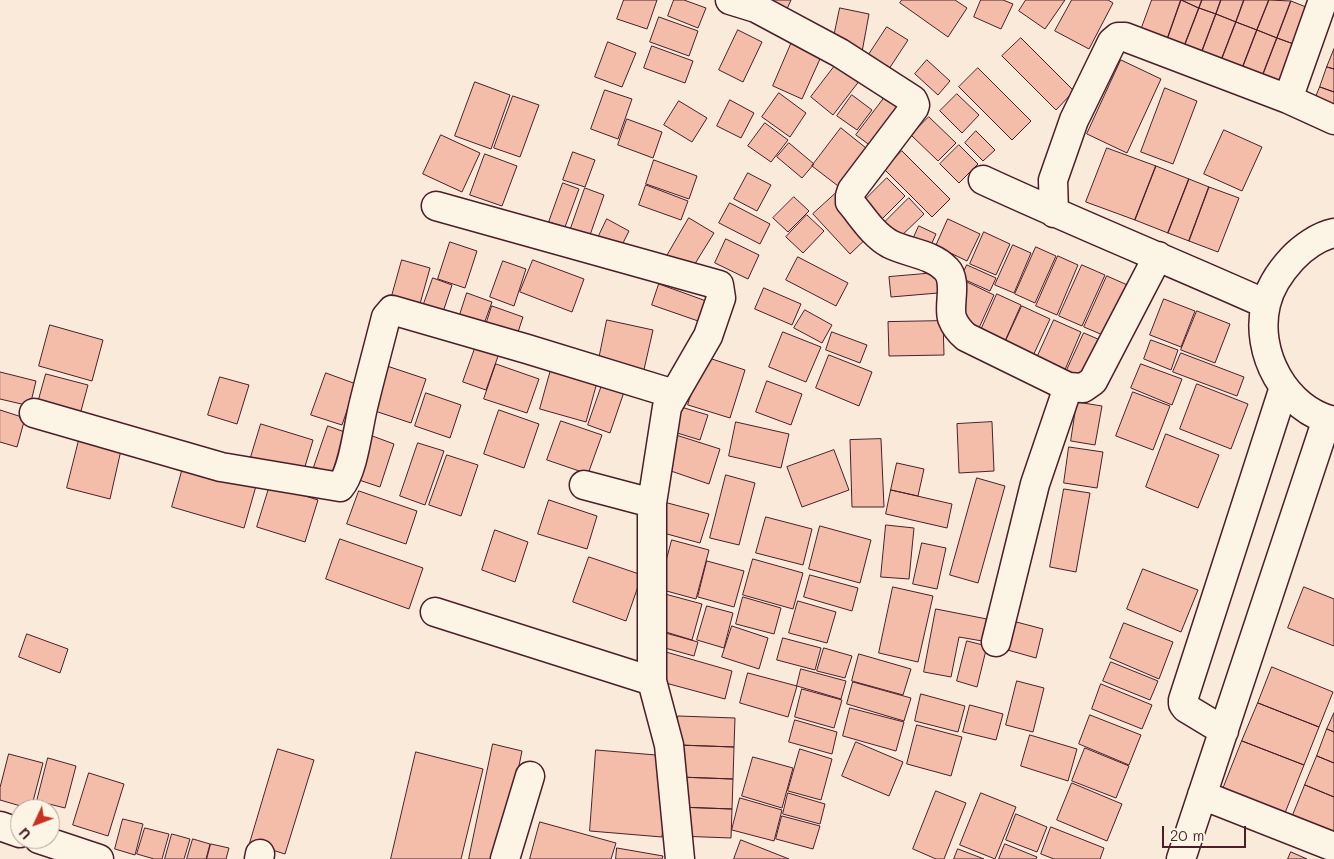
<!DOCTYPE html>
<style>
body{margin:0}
#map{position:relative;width:1334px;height:859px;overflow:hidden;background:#faead9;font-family:Mali,sans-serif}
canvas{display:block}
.north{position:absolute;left:10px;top:799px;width:50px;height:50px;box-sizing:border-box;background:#fcf5e5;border:1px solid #b59f9b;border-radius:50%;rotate:227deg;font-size:14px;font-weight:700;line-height:20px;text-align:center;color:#4a1f2b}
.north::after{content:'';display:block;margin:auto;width:18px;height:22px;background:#c8321e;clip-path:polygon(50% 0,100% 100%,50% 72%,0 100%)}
.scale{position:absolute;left:1162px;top:826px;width:84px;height:22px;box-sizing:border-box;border:2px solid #4a1f2b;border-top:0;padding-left:6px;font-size:15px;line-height:18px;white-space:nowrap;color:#4a1f2b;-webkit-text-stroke:4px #fcf5e5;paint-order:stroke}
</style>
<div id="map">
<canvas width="1334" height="859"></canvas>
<div class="north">U</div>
<div class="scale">20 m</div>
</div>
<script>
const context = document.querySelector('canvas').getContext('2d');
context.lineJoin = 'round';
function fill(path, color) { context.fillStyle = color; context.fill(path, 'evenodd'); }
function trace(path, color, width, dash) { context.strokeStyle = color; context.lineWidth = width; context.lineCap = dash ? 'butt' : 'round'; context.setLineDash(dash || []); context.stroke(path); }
const building = new Path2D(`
 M624,0H657L647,29L617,19Z
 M674,0H684L706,8L698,28L668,16Z
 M746,0H791L783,18Z
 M902,0H955L967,8L948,37L900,3Z
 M981,0H1003L1013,4L1001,29L974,17Z
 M1026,0H1065L1045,29L1019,11Z
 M1072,0H1108L1113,3L1089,49L1055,31Z
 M1152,0H1181L1167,40L1141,30Z
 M1181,0L1199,8L1184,47L1167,40Z
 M1182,0H1202L1199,8Z
 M1202,0H1221L1216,14L1199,8Z
 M1221,0H1244L1236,22L1216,14Z
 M1244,0H1269L1257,30L1236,22Z
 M1269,0L1291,1L1277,38L1257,30Z
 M1291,1L1316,11L1302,47L1277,38Z
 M840,8L869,14L862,52L832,46Z
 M1199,8L1216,14L1201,54L1184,47Z
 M1216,14L1236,22L1221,61L1201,54Z
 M659,17L698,31L689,56L650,42Z
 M1236,22L1257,30L1242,69L1221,61Z
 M887,27L908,40L885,75L864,62Z
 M738,30L762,42L743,82L719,70Z
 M1257,30L1277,38L1262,77L1242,69Z
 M794,37L824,50L802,99L773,86Z
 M1021,38L1074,91L1056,110L1002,56Z
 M1277,38L1302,47L1288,87L1262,77Z
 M608,42L636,53L622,87L595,77Z
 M652,46L693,61L685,83L644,68Z
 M1334,49V69L1327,67Z
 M927,60L950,81L938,95L915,74Z
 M1121,60L1161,79L1127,153L1087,134Z
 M837,63L860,80L833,115L811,97Z
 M1327,67L1334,69V92L1320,87Z
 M978,68L1031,121L1012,140L959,87Z
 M475,82L510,95L491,149L455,136Z
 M1320,87L1334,92V117L1311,109Z
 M1165,88L1197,101L1173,164L1141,152Z
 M605,90L632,99L618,139L591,129Z
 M779,93L806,113L790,137L762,117Z
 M888,93L907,108L875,149L856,135Z
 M957,94L979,115L962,133L940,111Z
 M852,95L872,110L857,130L837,116Z
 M513,96L539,105L520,157L494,148Z
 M730,100L754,113L741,138L717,126Z
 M679,101L707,118L692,142L664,125Z
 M929,117L956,143L938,161L911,135Z
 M627,119L662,132L653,158L618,145Z
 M765,123L788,140L771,162L748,146Z
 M841,128L871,152L842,189L812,166Z
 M1224,130L1262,147L1242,191L1204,174Z
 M976,131L995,150L983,161L965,143Z
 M441,135L480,153L462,192L423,174Z
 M789,143L814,164L802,178L777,157Z
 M959,145L978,164L959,183L940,164Z
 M1107,148L1156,166L1135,220L1086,202Z
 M902,151L950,199L932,217L884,169Z
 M573,152L595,160L585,187L563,180Z
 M485,154L517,166L502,206L470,195Z
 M654,160L697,176L689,199L646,184Z
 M1156,166L1189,179L1168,233L1135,220Z
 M748,173L771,185L757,211L734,199Z
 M887,178L905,196L881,220L863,202Z
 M1189,179L1209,187L1189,241L1168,233Z
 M563,183L579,189L565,227L549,222Z
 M646,185L688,201L681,220L639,205Z
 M1209,187L1239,198L1218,252L1189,241Z
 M585,188L604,195L589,238L570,231Z
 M835,194L872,233L850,254L813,214Z
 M794,197L809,211L788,232L773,218Z
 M909,198L924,214L898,239L883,224Z
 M730,203L770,224L760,244L719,223Z
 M807,215L824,231L803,253L786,237Z
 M689,218L714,233L688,275L664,261Z
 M607,219L629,231L617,255L595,244Z
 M948,219L980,234L967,261L936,246Z
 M919,226L936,234L931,245L914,237Z
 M984,232L1010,244L996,275L970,264Z
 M726,239L759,255L748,279L715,263Z
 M450,242L477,251L465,288L438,279Z
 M1013,245L1031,253L1014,293L995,285Z
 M1036,247L1056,256L1035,303L1015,294Z
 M1058,256L1078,265L1057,315L1036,306Z
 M798,257L848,283L836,306L786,280Z
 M402,260L430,268L418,311L390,303Z
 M533,260L584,279L572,312L520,292Z
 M503,261L526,269L514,306L490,297Z
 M967,265L996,278L990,291L961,278Z
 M1082,265L1105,275L1082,326L1059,316Z
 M936,273L938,293L891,297L889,277Z
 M1107,276L1132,287L1110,338L1084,327Z
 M433,278L452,285L440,321L420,315Z
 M967,282L994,295L979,328L952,316Z
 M659,284L709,302L701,322L652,305Z
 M764,288L801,304L792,325L755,309Z
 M467,293L492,302L481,332L457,324Z
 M997,294L1021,305L1005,341L981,330Z
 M1164,299L1195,311L1181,347L1150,335Z
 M492,306L523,317L514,344L483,334Z
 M1022,306L1050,319L1032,358L1004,345Z
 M805,310L832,325L822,343L794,328Z
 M1197,311L1230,324L1215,363L1181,350Z
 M607,320L653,330L643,374L598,364Z
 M1054,320L1081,332L1064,372L1036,360Z
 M943,321L944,355L889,356L888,322Z
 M50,325L103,340L92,381L39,366Z
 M783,332L821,347L806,382L769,367Z
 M832,332L867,345L860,363L826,350Z
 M1084,333L1107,343L1089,383L1066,372Z
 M478,340L501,348L486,390L463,382Z
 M1151,340L1178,350L1171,370L1144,359Z
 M1181,353L1244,377L1237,396L1173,372Z
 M829,355L872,372L859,406L816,388Z
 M703,356L745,370L730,418L688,405Z
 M381,364L426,379L411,423L366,408Z
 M496,364L539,379L527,413L484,399Z
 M1141,364L1182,379L1172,405L1131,388Z
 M552,366L598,379L586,422L540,409Z
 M0,372L36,381L30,406L0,399Z
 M326,373L356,384L342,425L311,415Z
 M46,374L88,385L78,422L36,410Z
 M220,377L249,385L237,424L208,415Z
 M767,381L802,394L791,425L756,412Z
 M1197,384L1248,404L1231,449L1180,429Z
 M602,385L624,392L610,433L588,425Z
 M1133,392L1170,406L1153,450L1116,436Z
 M426,393L461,405L450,438L415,426Z
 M1077,402L1102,406L1095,445L1071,441Z
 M681,407L708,415L700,440L674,432Z
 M0,410L25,418L17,447L0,442Z
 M499,410L539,424L524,468L484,454Z
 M561,421L602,435L588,474L547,460Z
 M736,422L789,434L781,468L729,456Z
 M992,422L994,471L959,473L957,424Z
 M261,424L313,440L303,473L251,457Z
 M328,426L353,435L339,476L314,467Z
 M367,434L394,444L380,487L353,478Z
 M1166,434L1219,455L1198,508L1146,487Z
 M676,435L720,449L709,484L665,469Z
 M881,439L884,507H852L850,440Z
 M79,440L121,450L110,499L67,488Z
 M418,443L444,451L425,505L400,496Z
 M1069,447L1103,452L1097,488L1064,483Z
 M834,450L849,490L802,507L787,467Z
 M447,455L478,465L461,516L429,505Z
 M897,463L924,469L918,496L891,490Z
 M184,464L256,486L244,528L172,507Z
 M726,475L755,483L739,545L710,538Z
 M977,478L1005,486L978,583L950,575Z
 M270,485L318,500L305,542L257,527Z
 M1064,489L1090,493L1076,572L1050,567Z
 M891,490L952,504L947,528L886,514Z
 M359,491L417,511L406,544L347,524Z
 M549,500L597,516L587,549L538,534Z
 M664,502L709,514L700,543L656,531Z
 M766,517L812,529L803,565L756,553Z
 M886,525L914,528L909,579L881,577Z
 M820,526L871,540L860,583L809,569Z
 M495,530L528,542L515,582L482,570Z
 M340,539L423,568L409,609L326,579Z
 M672,540L709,550L696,599L659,589Z
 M922,543L946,548L937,589L913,584Z
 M589,557L642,575L626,621L573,602Z
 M753,559L803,573L793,609L743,595Z
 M707,561L744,571L734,607L698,597Z
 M1143,569L1198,590L1181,632L1127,609Z
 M810,575L858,588L852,611L804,597Z
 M893,587L933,596L918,662L879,653Z
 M1304,587L1334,599V646L1288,628Z
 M665,594L702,604L692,640L656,629Z
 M743,597L781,608L774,634L736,624Z
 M798,601L836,612L827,643L789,633Z
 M707,606L733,613L724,648L697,640Z
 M936,609L992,620L988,642L959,637L951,677L924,672Z
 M1005,619L1043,629L1036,658L997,647Z
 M1124,623L1173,642L1159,679L1110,658Z
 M732,626L768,638L759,669L722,657Z
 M662,632L698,642L694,656L658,646Z
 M27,634L68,649L60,673L19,657Z
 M783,638L821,648L815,670L777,660Z
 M967,641L987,646L977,687L957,681Z
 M824,648L852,656L845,678L817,671Z
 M666,652L732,671L725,699L658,681Z
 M859,654L911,669L903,695L852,681Z
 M1111,662L1158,681L1150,700L1103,681Z
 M1272,667L1333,692L1319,727L1258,703Z
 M801,669L846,681L841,699L797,686Z
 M748,673L797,686L788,717L740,703Z
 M1017,681L1044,688L1033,732L1006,725Z
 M853,682L911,698L904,721L847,704Z
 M1101,684L1152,705L1142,729L1092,709Z
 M802,689L842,700L834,728L795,717Z
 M921,694L965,706L958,732L915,721Z
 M1258,703L1319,727L1304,765L1242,741Z
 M970,705L1003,714L996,740L963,732Z
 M850,708L904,722L896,751L843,736Z
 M1334,713V732L1327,729Z
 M1090,715L1141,735L1129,765L1079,744Z
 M678,716L735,718L734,747L677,745Z
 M795,720L837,732L832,754L789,742Z
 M917,725L962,737L951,776L907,764Z
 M1327,729L1334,732V763L1317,756Z
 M1030,735L1077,749L1068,781L1021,766Z
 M1242,741L1304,765L1283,818L1221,794Z
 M856,742L903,762L889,796L842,776Z
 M493,744L522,751L500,859H469Z
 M680,745L734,747L733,779L679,777Z
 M1085,748L1129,766L1116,798L1072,781Z
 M278,749L314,760L285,854L250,843Z
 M800,749L832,759L821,800L788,791Z
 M596,750L668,756L662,837L590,831Z
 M416,752L483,769L461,859H391Z
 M9,754L43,763L31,809L0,800V788Z
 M1317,756L1334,763V797L1305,785Z
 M753,757L793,768L782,808L742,796Z
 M48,758L76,766L65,808L37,801Z
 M89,773L124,784L108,836L73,825Z
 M679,777L733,779L732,809L678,807Z
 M1072,783L1122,804L1107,841L1057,820Z
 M1305,785L1334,797V838L1291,820Z
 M936,791L966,803L944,859H936L913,849Z
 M788,793L825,804L820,824L783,814Z
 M981,793L1016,807L995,859L960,845Z
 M740,798L782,810L774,841L732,830Z
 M678,807L732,809L731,838L678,836Z
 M1016,814L1047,827L1037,852L1006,840Z
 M782,816L820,826L813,849L776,839Z
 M123,819L143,824L135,855L115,849Z
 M540,822L616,843L611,859H530Z
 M1051,827L1104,848L1100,859H1054L1041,854Z
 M145,828L169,834L162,859H154L137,854Z
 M172,834L190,839L184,859H165Z
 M193,839L210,844L206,859H187Z
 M741,840L789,859H734Z
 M211,844L229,848L226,859H207Z
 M1005,844L1037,857L1036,859H999Z
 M617,848L663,856L662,859H616Z
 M958,849L984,859H954Z
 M1291,852L1307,859H1288Z`);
const minor = new Path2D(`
 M730,0L756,8L840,53L913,100L915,105L914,108L852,190L850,196V202C862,216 873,235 890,244C908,253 932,254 946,269C958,281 948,304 952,318C955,326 960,332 966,337L1068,387L1083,388L1093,381L1158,256
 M1288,99L1323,0
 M983,180C1076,223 1172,262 1266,304
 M436,206L719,285L721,298L708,336L667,407L652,503V681L669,745L680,859
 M1054,213L1053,180L1074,120L1112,42L1118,37H1125L1288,99L1334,120
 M1334,233C1319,236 1302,248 1292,259C1280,272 1270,287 1266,304C1254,352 1285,410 1334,421
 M34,413L221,467L340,487C354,471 358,425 364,403C371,374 379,345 386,317L392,310L527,349L674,394
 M584,485L652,503
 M435,612L652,681
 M996,642L1035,484L1068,387
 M1224,731L1186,708L1183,704V700L1284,387
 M1202,795L1334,847
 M259,859L260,854
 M505,859L530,776
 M1181,859L1327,419`);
const highway = new Path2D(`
 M0,826L20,833
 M39,839L99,859`);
fill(building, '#f4bda9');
trace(building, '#4a1f2b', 1);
trace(minor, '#4a1f2b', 31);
trace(highway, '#4a1f2b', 31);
trace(minor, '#fcf5e5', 28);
trace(highway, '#fcf5e5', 28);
</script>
